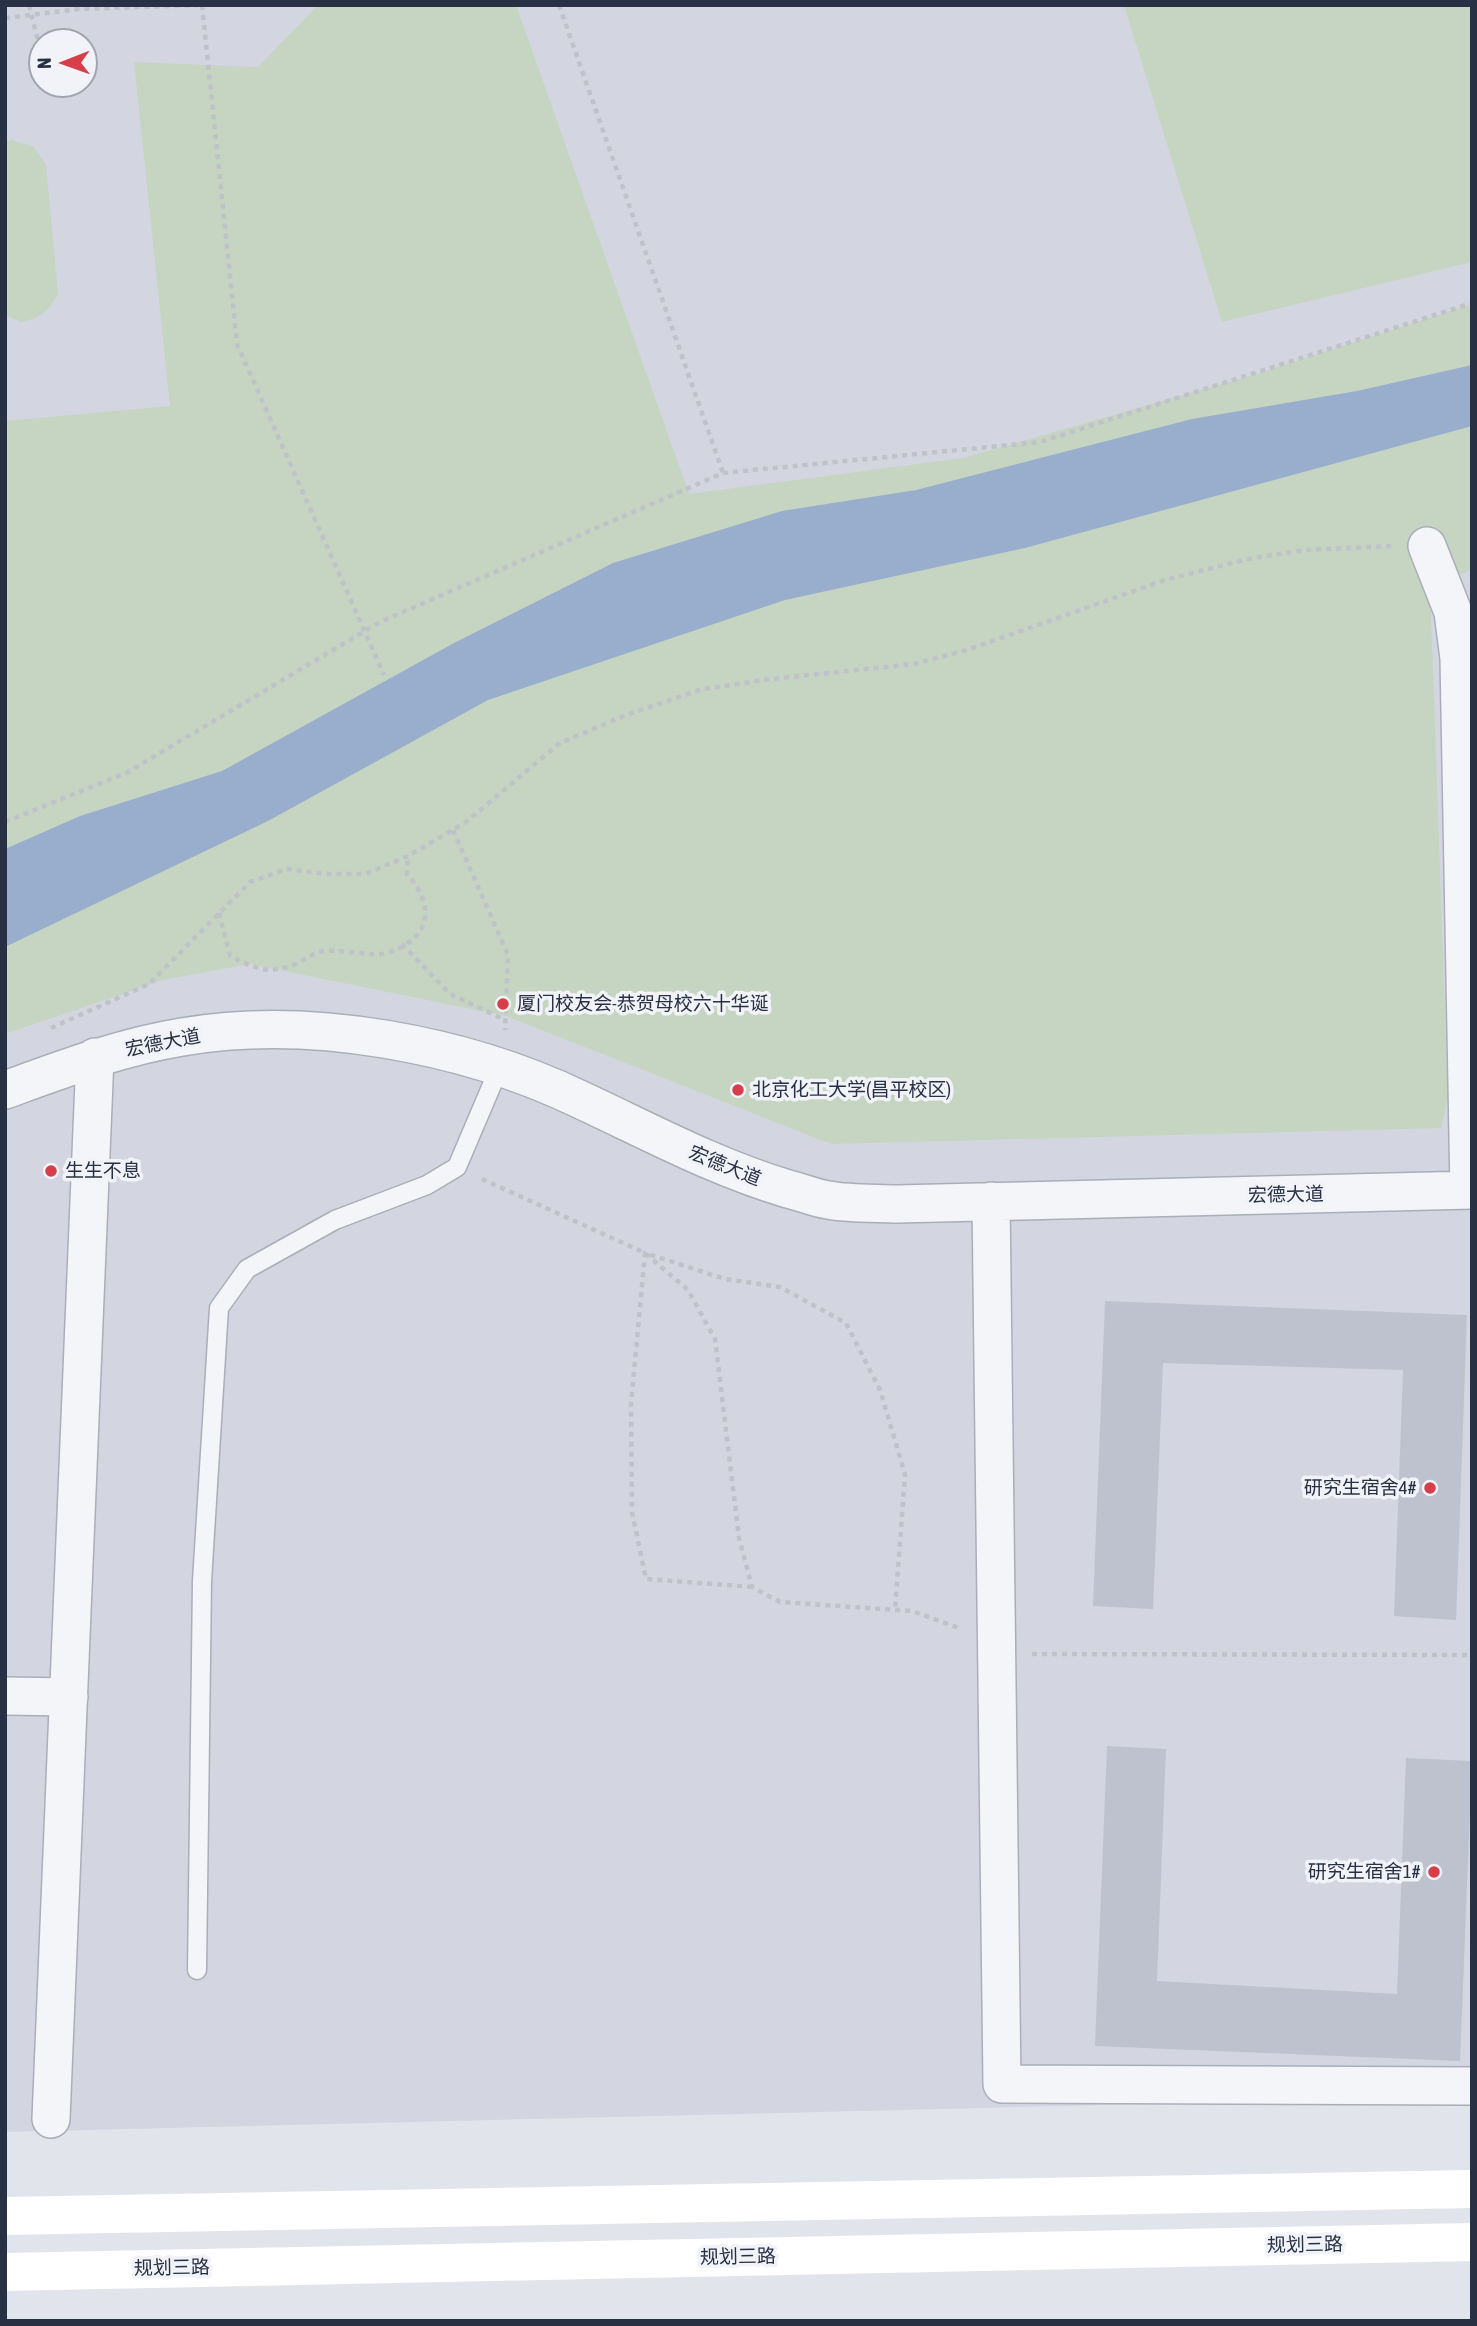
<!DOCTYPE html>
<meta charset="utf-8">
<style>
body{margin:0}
#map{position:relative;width:1477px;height:2326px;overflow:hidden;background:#e1e4ea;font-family:"Asap Condensed",sans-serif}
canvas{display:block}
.frame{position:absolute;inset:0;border:7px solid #283043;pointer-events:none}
.north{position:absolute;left:28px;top:28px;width:70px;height:70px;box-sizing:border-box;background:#f1f3f8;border:2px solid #a1a5b0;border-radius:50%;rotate:269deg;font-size:19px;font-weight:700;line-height:28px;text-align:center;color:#283043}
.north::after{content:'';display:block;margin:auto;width:24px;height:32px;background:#d73e49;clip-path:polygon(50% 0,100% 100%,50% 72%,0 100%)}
</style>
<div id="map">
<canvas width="1477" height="2326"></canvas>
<div class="frame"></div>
<div class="north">N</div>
</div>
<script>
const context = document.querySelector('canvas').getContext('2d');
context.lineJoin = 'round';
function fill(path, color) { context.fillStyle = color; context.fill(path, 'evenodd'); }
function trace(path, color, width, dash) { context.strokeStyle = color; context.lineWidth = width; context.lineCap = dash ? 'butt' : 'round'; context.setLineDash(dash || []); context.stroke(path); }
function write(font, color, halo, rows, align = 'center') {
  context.font = font + ' "Asap Condensed","Noto Sans SC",sans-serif'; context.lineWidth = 7; context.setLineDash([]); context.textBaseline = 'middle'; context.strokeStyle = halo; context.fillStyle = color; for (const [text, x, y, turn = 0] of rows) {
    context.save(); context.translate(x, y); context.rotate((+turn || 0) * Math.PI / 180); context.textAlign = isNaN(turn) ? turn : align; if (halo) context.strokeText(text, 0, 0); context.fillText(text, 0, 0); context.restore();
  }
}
const built = new Path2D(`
 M5,5H1472V2096L5,2132ZM42,42H84V84H42Z`);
const green = new Path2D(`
 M318,5H516L689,494L963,458L1250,376L1472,304V570L1430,585L1448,1098L1441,1128L831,1144L506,1016L250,964L163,980L5,1034V421L170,406L134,62L258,67Z
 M1124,5H1472V262L1222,322Z
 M12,140L34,147L46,165L58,294C49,311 40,318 21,322L5,315V142Z`);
const water = new Path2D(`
 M1472,365V426L1025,548L785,600L488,700L268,821L5,947V849L80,816L222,771L454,643L613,563L782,511L916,490L1192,419L1357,391Z`);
const building = new Path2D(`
 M1105,1301L1467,1315L1456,1620L1394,1616L1403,1370L1163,1363L1153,1609L1093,1606Z
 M1107,1746L1166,1749L1157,1981L1397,1994L1406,1758L1472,1761L1460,2061L1095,2046Z`);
const path = new Path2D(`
 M29,5L40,49
 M202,5L237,344L384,675
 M559,5L723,473
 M5,18L80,9L202,5
 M5,822L128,772L380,622L723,473L1040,442L1472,303
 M453,830L508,955L505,1030
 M219,913L230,956C256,969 267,975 296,964C304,960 312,954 320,952C340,947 373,959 390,952C432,937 435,905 407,874L408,856
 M402,944L450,994L505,1020
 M51,1028L149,984L250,882L287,869L325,874H365L408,856L466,822L560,743L626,715L699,690L771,679L914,664L967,650L1165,580L1248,559L1304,550L1392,546
 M482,1179L645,1253L688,1290L715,1339L739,1538L752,1587L780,1602L912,1611L959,1628
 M752,1587L646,1579L632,1512L631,1404L645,1253L725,1279L780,1287L846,1323L880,1390L905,1474L895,1610
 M1032,1654L1472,1655`);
const service = new Path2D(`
 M197,1970L202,1581L219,1308L247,1269L335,1220L427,1185L457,1167L500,1066`);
const minor = new Path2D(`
 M1427,546L1453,612L1459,658L1469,1190
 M5,1090C63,1069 121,1047 182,1037C309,1015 464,1044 579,1099C648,1131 714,1167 788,1189C801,1192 815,1198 828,1200C850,1204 875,1203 897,1204L1472,1190
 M991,1201L1002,2084L1472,2086
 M5,1696L69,1697
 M51,2119L95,1057`);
const secondary = new Path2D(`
 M5,2216L1472,2189
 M5,2272L1472,2242`);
const markers = [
 [503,1004,7,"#d73e49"],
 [738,1090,7,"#d73e49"],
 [51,1171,7,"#d73e49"],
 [1430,1488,7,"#d73e49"],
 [1434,1872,7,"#d73e49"]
];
const poiNames = [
 ["厦门校友会-恭贺母校六十华诞",517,1004],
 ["北京化工大学(昌平校区)",752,1090],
 ["生生不息",65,1171],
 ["研究生宿舍4#",1416,1488,"right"],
 ["研究生宿舍1#",1420,1872,"right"]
];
const streetNames = [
 ["宏德大道",163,1043,-11],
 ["宏德大道",725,1166,22],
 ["宏德大道",1286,1195,-1],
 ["规划三路",1305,2245,-1],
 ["规划三路",738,2257,-1],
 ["规划三路",172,2268,-1]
];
fill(built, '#d3d6e0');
fill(green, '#c5d5c1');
fill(water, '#99aecd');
fill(building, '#bdc2ce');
trace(service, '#aaaeb8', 21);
trace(minor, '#aaaeb8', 40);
trace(path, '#bfc2c9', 4.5, [5, 5]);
trace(service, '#f4f5f8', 18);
trace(minor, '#f4f5f8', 37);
trace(secondary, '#fff', 38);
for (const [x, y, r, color] of markers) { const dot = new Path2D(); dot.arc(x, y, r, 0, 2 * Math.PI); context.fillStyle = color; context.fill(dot); trace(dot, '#f1f3f8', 2.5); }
write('19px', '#283043', '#f1f3f8', poiNames, 'left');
write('19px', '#283043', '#f1f3f8', streetNames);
</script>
